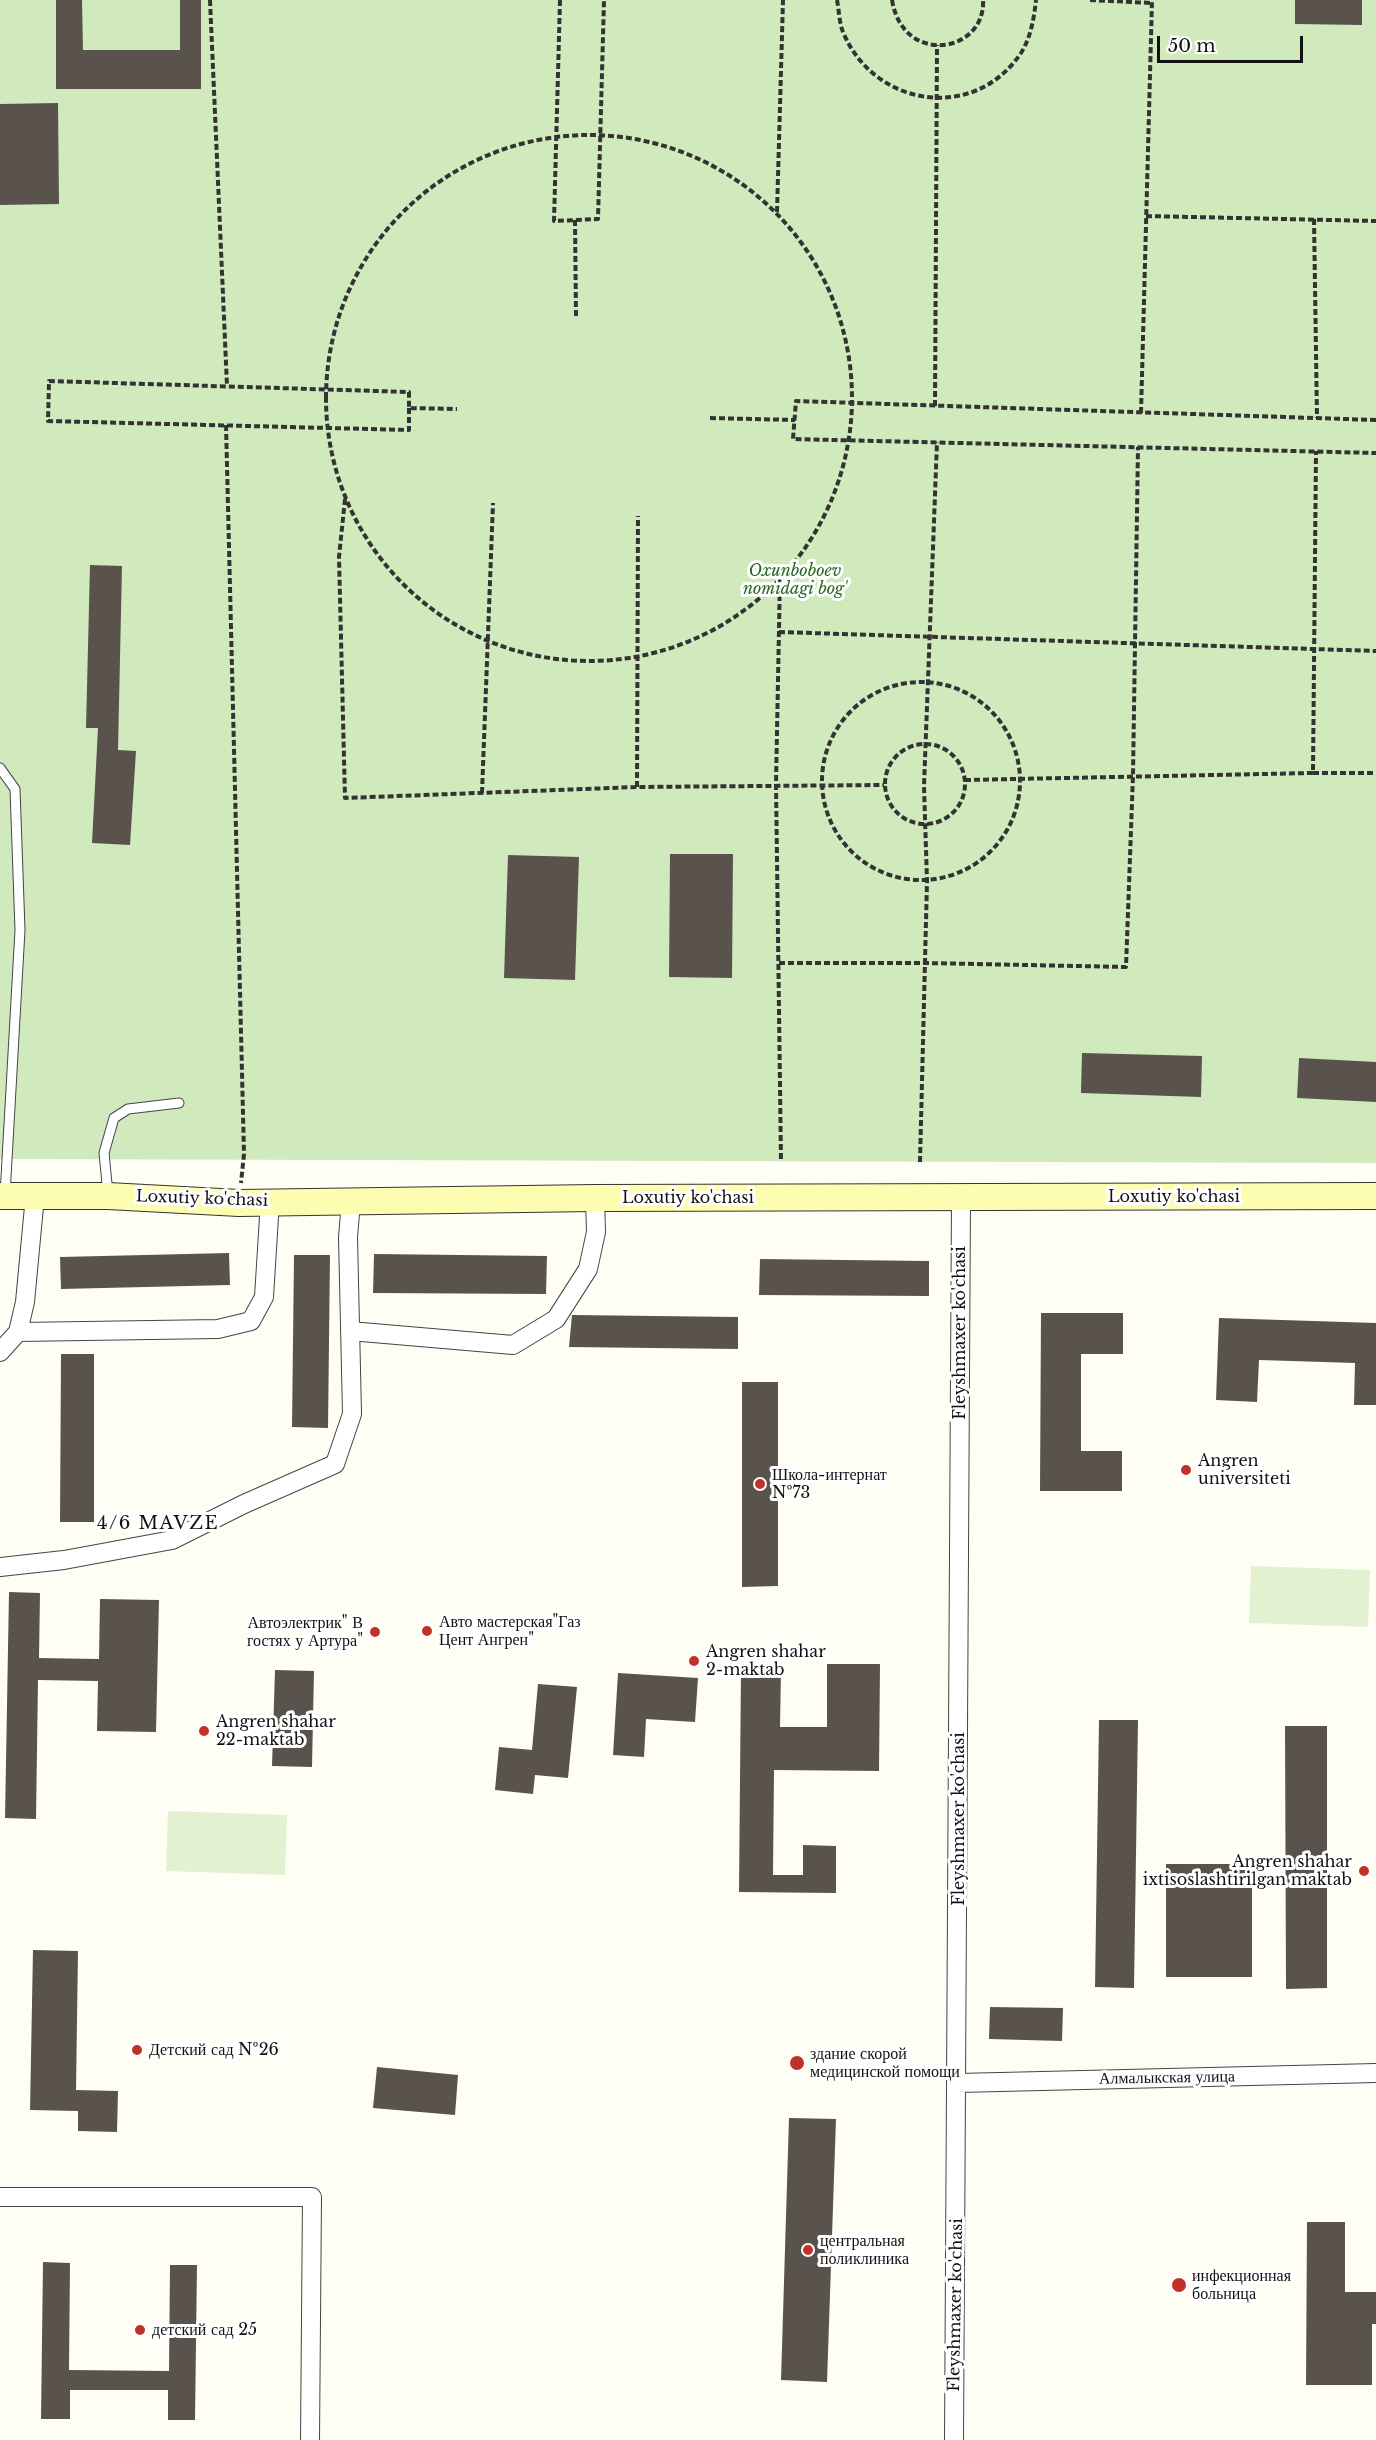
<!DOCTYPE html>
<meta charset="utf-8">
<style>
body{margin:0}
#map{position:relative;width:1376px;height:2440px;overflow:hidden;background:#fffef5;font-family:"Libre Baskerville",serif}
canvas{display:block}
.scale{position:absolute;left:1157px;top:36px;width:146px;height:27px;box-sizing:border-box;border:3px solid #111;border-top:0;padding-left:8px;font-size:18px;line-height:21px;white-space:nowrap;color:#111;-webkit-text-stroke:4px #fff;paint-order:stroke}
</style>
<div id="map">
<canvas width="1376" height="2440"></canvas>
<div class="scale">50 m</div>
</div>
<script>
const context = document.querySelector('canvas').getContext('2d');
context.lineJoin = 'round';
function fill(path, color) { context.fillStyle = color; context.fill(path, 'evenodd'); }
function trace(path, color, width, dash) { context.strokeStyle = color; context.lineWidth = width; context.lineCap = dash ? 'butt' : 'round'; context.setLineDash(dash || []); context.stroke(path); }
function write(font, color, halo, rows, align = 'center') {
  context.font = font + ' "Libre Baskerville",serif'; context.lineWidth = 6; context.setLineDash([]); context.textBaseline = 'middle'; context.strokeStyle = halo; context.fillStyle = color; for (const [text, x, y, turn = 0] of rows) {
    context.save(); context.translate(x, y); context.rotate((+turn || 0) * Math.PI / 180); context.textAlign = isNaN(turn) ? turn : align; if (halo) context.strokeText(text, 0, 0); context.fillText(text, 0, 0); context.restore();
  }
}
const green = new Path2D(`
 M0,0H1376V1163L0,1159Z`);
const pitch = new Path2D(`
 M1251,1566L1370,1570L1368,1627L1249,1623Z
 M168,1811L287,1815L285,1875L166,1871Z`);
const building = new Path2D(`
 M56,0H82L83,50H180V0H201V89H56Z
 M1295,0H1362V25L1295,24Z
 M58,103L59,204L0,205V104Z
 M90,565L122,566L118,750L136,751L130,845L92,843L98,728H86Z
 M670,854H733L732,978L669,977Z
 M508,855L579,857L575,980L504,978Z
 M1082,1053L1202,1056L1201,1097L1081,1093Z
 M1299,1058L1376,1062V1102L1297,1098Z
 M229,1253L230,1285L61,1289L60,1257Z
 M374,1254L547,1256L546,1294L373,1293Z
 M294,1255H330L328,1428L292,1427Z
 M760,1259L929,1261V1296L759,1295Z
 M1041,1313H1123V1354H1081V1451H1122V1491H1040Z
 M572,1315L738,1317V1349L569,1347Z
 M1219,1318L1376,1323V1405H1354L1355,1363L1259,1360L1257,1402L1216,1400Z
 M61,1354H94V1522H60Z
 M742,1382H778V1586L742,1587Z
 M9,1592L40,1593L39,1658L99,1659L100,1599L159,1600L156,1732L97,1731L98,1681L38,1680L36,1819L5,1818Z
 M827,1664H880L879,1771L774,1770L773,1875H803V1845L836,1846V1893L739,1892L741,1668L781,1669L780,1727H827Z
 M275,1670L314,1671L312,1767L272,1766Z
 M618,1673L698,1678L695,1722L646,1719L644,1757L613,1755Z
 M538,1684L577,1687L568,1778L535,1775L533,1794L495,1790L499,1747L532,1750Z
 M1099,1720H1138L1134,1988L1095,1987Z
 M1285,1726H1327V1988L1286,1989Z
 M1166,1864H1252V1977H1166Z
 M33,1950L78,1951L76,2090L118,2091L117,2132L78,2131V2111L30,2110Z
 M990,2007L1063,2008L1062,2041L989,2039Z
 M377,2067L458,2075L455,2115L373,2108Z
 M789,2118L836,2119L827,2382L781,2380Z
 M1307,2222H1345V2292H1376V2324H1372V2385H1306Z
 M43,2262L70,2263L69,2370L169,2371L170,2265H197L195,2420H168V2390H70V2419H41Z`);
const path = new Path2D(`
 M210,0L227,386
 M560,0L554,221L598,219L604,0
 M837,0C839,10 839,22 843,32C874,107 974,123 1021,53C1031,37 1034,18 1036,0
 M892,0C903,67 986,53 983,0
 M1090,0L1152,3
 M326 398a263 263 0 1 1 526 0a263 263 0 1 1-526 0Z
 M777,212L783,0
 M1146,216L1376,221
 M1314,219L1317,418
 M575,220L576,317
 M935,406L937,45
 M409,408V430L48,421L49,381L409,392V408L457,409
 M1141,413L1152,0
 M710,418L795,420
 M1376,420L796,401L793,439L1376,453
 M226,425L244,1154L241,1183
 M345,499L339,557L345,798L637,787L884,785
 M780,577L776,784L781,1161
 M779,632L1376,651
 M822 781a99 99 0 1 1 198 0a99 99 0 1 1-198 0Z
 M885 784a40 40 0 1 1 80 0a40 40 0 1 1-80 0Z
 M1313,773H1376
 M965,780L1313,773L1316,451
 M637,787L638,516
 M482,793L493,503
 M779,963H925L1126,967L1133,775L1138,447
 M920,1162L927,881L924,786L937,442`);
const lane = new Path2D(`
 M0,768L15,789L20,930L5,1195
 M108,1194L104,1153L114,1118L128,1109L179,1103`);
const street = new Path2D(`
 M350,1331L513,1345L556,1319L588,1269L596,1232L595,1198
 M18,1332L218,1329L251,1321L264,1297L270,1201
 M0,1352L18,1332L25,1302L35,1196
 M0,1567L64,1560L172,1540L244,1504L335,1464L352,1414L348,1237L351,1202
 M958,2083L1376,2073
 M0,2197H312L310,2440
 M954,2440L961,1198`);
const secondary = new Path2D(`
 M0,1196H108L239,1203L595,1198L1376,1196`);
const markers = [
 [1186,1470,6,"#c03229"],
 [760,1484,6,"#c03229"],
 [427,1631,6,"#c03229"],
 [375,1632,6,"#c03229"],
 [694,1661,6,"#c03229"],
 [204,1731,6,"#c03229"],
 [1364,1871,6,"#c03229"],
 [137,2050,6,"#c03229"],
 [797,2063,8,"#c03229"],
 [808,2250,6,"#c03229"],
 [1179,2285,8,"#c03229"],
 [140,2330,6,"#c03229"]
];
const parkNames = [
 ["Oxunboboev",795,571],
 ["nomidagi bog'",795,589]
];
const streetNames = [
 ["Loxutiy ko'chasi",1174,1197],
 ["Loxutiy ko'chasi",688,1198],
 ["Loxutiy ko'chasi",202,1199,2],
 ["Fleyshmaxer ko'chasi",960,1333,-90],
 ["Fleyshmaxer ko'chasi",959,1819,-90],
 ["Алмалыкская улица",1167,2078,-1],
 ["Fleyshmaxer ko'chasi",956,2305,-89]
];
const poiNames = [
 ["Angren",1198,1461],
 ["universiteti",1198,1479],
 ["Школа-интернат",772,1475],
 ["№73",772,1493],
 ["Авто мастерская\"Газ",439,1622],
 ["Цент Ангрен\"",439,1640],
 ["Автоэлектрик\" В",363,1623,"right"],
 ["гостях у Артура\"",363,1641,"right"],
 ["Angren shahar",706,1652],
 ["2-maktab",706,1670],
 ["Angren shahar",216,1722],
 ["22-maktab",216,1740],
 ["Angren shahar",1352,1862,"right"],
 ["ixtisoslashtirilgan maktab",1352,1880,"right"],
 ["Детский сад №26",149,2050],
 ["здание скорой",810,2054],
 ["медицинской помощи",810,2072],
 ["центральная",820,2241],
 ["поликлиника",820,2259],
 ["инфекционная",1192,2276],
 ["больница",1192,2294],
 ["детский сад 25",152,2330]
];
const neighbourhoodNames = [
 ["4/6 MAVZE",158,1524]
];
fill(green, '#d0eabe');
fill(pitch, '#e2f1d0');
fill(building, '#5a534d');
trace(lane, '#444', 11);
trace(street, '#444', 20);
trace(secondary, '#333', 28);
trace(path, '#333', 4, [6, 3]);
trace(lane, '#fff', 9);
trace(street, '#fff', 18);
trace(secondary, '#fdfdb2', 26);
for (const [x, y, r, color] of markers) { const dot = new Path2D(); dot.arc(x, y, r, 0, 2 * Math.PI); context.fillStyle = color; context.fill(dot); trace(dot, '#fff', 2); }
write('italic 16px', '#286921', '#fff', parkNames);
write('16px', '#111', '#fff', streetNames);
write('16px', '#111', '#fff', poiNames, 'left');
context.letterSpacing = '1.5px';
write('18px', '#111', '#fff', neighbourhoodNames);
context.letterSpacing = '0px';
</script>
